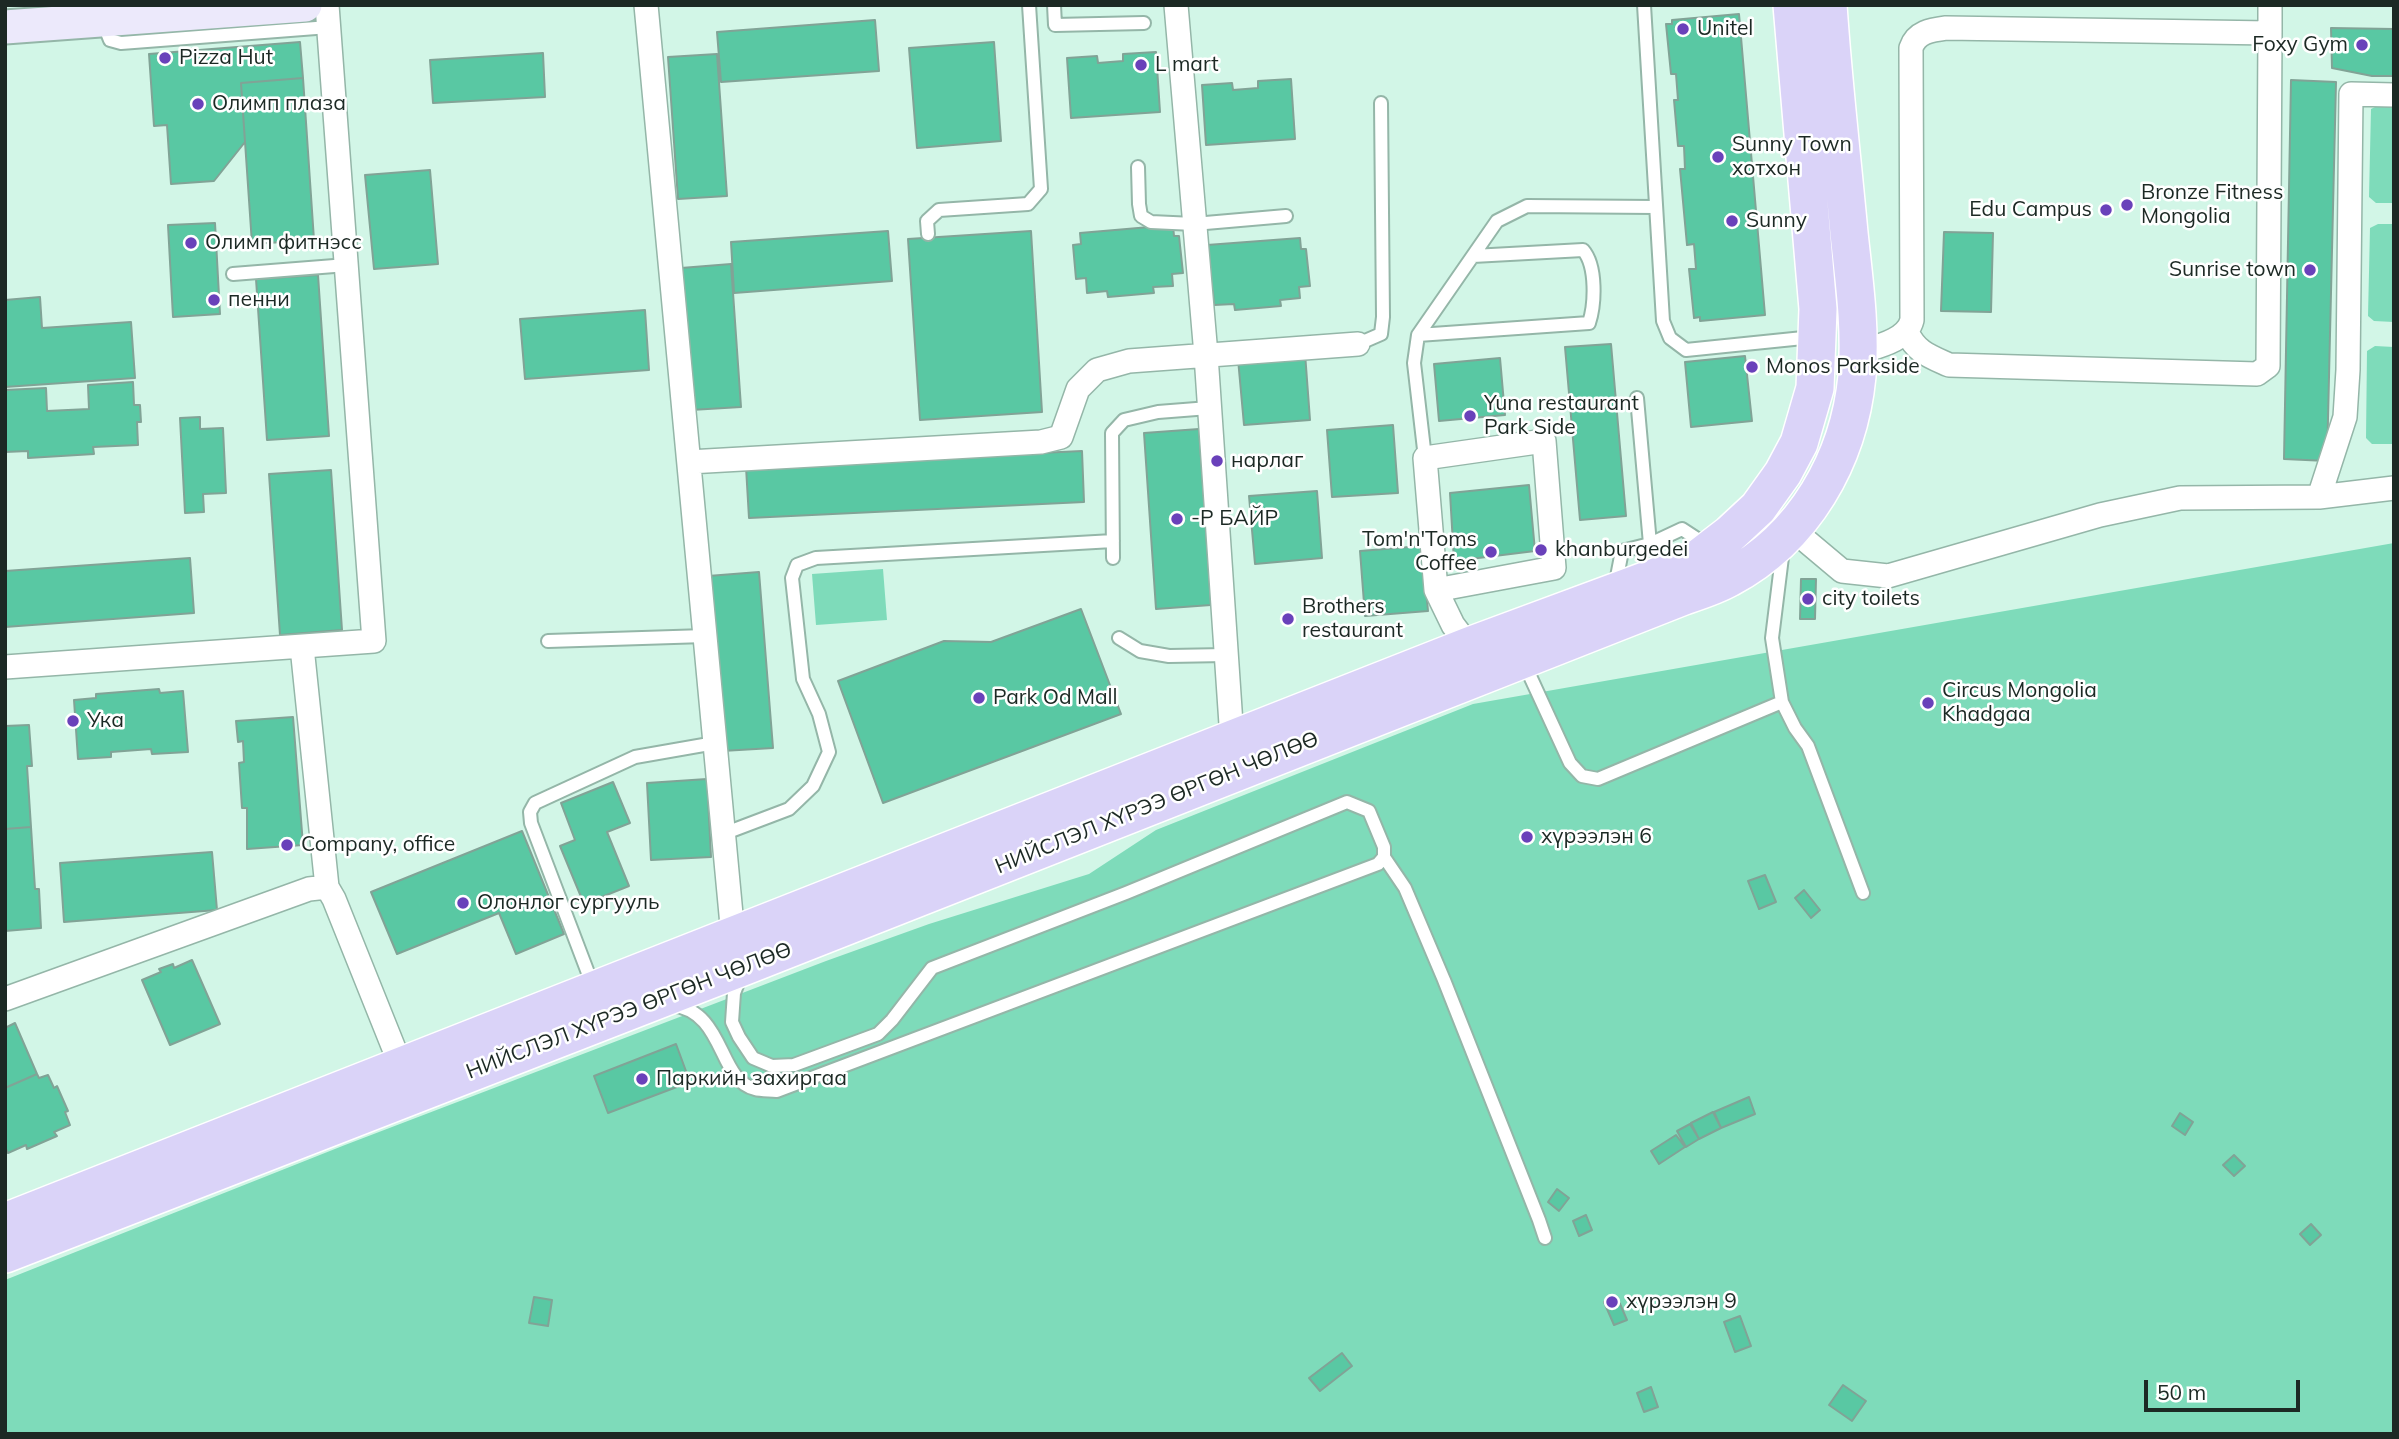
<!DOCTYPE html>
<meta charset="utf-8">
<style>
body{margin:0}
#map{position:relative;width:2399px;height:1439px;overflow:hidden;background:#d2f6e7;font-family:Mulish,sans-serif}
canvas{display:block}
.frame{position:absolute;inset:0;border:7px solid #1c2924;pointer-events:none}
.scale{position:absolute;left:2144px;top:1380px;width:156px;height:32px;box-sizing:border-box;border:4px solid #1c2924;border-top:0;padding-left:9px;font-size:21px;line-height:24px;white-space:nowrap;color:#1c2924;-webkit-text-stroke:5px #fff;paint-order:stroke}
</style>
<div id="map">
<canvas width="2399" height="1439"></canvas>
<div class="frame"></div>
<div class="scale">50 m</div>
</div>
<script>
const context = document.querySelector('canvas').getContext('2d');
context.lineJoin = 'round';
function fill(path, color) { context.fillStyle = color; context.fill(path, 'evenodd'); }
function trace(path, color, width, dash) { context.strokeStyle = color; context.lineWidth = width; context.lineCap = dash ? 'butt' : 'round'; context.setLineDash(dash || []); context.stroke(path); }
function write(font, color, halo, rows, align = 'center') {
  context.font = font + ' Mulish,sans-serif'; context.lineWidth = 5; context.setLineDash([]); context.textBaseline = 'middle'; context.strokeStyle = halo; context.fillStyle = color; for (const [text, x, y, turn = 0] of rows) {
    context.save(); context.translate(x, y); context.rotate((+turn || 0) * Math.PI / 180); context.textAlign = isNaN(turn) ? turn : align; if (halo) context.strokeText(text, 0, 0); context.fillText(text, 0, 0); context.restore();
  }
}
const green = new Path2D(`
 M2394,104V203H2376L2369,197L2371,109L2379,105Z
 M2378,224H2394V322L2374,321L2368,316L2370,228Z
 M2375,346L2394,347V444H2372L2366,438L2367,351Z
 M2394,543V1434H5V1280L345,1145L826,961L929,924L1089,874L1156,830L1473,704Z
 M883,569L887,620L816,625L812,574Z`);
const building = new Path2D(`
 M1739,14L1765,315L1700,321V317L1694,318L1689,269H1696L1694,244L1687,245L1680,169H1685L1684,146H1678L1674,100H1678L1676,74H1671L1666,24H1672V20Z
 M875,20L879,71L721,82L717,32Z
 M2331,28L2394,29V76H2372L2332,68Z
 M300,42L303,78L241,83L245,142L214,181L171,184L167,125L154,126L149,54Z
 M994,42L1001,141L917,148L909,48Z
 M1156,52L1160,112L1071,118L1067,58L1097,56L1098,63L1123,61V54Z
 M543,53L545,97L433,103L430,60Z
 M717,54L727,196L678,199L668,57Z
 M303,78L314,240L252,244L241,83Z
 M1291,79L1295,139L1206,145L1202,85L1232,83L1233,90L1258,88V81Z
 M2291,80L2336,82L2327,461L2284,459Z
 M430,170L438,264L374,269L365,175Z
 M215,223L220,314L173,317L168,225Z
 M1173,225L1174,236H1179L1183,273L1172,274L1173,286L1153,287L1154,293L1108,297L1107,291L1087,293L1086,278L1076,279L1073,245L1081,244L1080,233Z
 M888,231L892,281L734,293L731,242Z
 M1031,231L1042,412L920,420L908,239Z
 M1944,232L1993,233L1991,312L1941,311Z
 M1300,238L1301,249H1306L1310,286L1299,287L1300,298L1280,300L1281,306L1235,310L1234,304L1214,305L1213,291L1203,292L1207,245Z
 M731,264L741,407L691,410L681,268Z
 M318,275L329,436L267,440L256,279Z
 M40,297L42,328L131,322L135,378L5,387V300Z
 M645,310L649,370L525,379L520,319Z
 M1611,344L1626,516L1580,520L1565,347Z
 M1305,353L1310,420L1244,425L1238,359Z
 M1745,356L1752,421L1691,427L1685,362Z
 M1500,358L1505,415L1439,421L1434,364Z
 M133,382L134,405H140L141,422H137L138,445L93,447L94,454L28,458V451L5,452V390L46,388L47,411L89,409L88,385Z
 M200,417V429L223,428L226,493L203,494L204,512L185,513L180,418Z
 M1393,425L1398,493L1332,497L1327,430Z
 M1199,429L1211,605L1156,609L1144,433Z
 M1082,451L1084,502L749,518L746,467Z
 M331,470L342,630L280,635L269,474Z
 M1529,485L1535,551L1454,561L1450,493Z
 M1317,491L1322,558L1255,564L1249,496Z
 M1422,546L1428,611L1365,616L1360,551Z
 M190,558L194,613L5,627V571Z
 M759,572L773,748L722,751L708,576Z
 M1801,579H1816L1815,619H1800Z
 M1081,609L1121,714L883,803L838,681L944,641L991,642Z
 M159,689L160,693L183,691L188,752L152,754L151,749L111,752V757L78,759L74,700L96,698V694Z
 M293,717L303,845L247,849V808H242L239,763L244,762L243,741L238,742L236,721Z
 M29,725L32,766H27L31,827L5,829V726Z
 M707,779L711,857L651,860L647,783Z
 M613,782L630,823L607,832L629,886L584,904L560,846L575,840L561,803Z
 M31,827L35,889H39L41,928L5,931V829Z
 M522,831L564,934L516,954L499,913L397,954L371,892Z
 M212,852L217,910L64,922L60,863Z
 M1765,875L1776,902L1759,909L1748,881Z
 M1804,890L1820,910L1811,918L1795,898Z
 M192,960L220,1024L170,1045L142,980L161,972L159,969L173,964L174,968Z
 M15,1023L37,1074L5,1088V1028Z
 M676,1044L690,1082L608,1113L594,1076Z
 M37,1074L39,1078L48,1075L54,1088L57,1086L68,1111L65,1112L70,1125L54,1132L57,1136L27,1149L26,1145L8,1153L5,1147V1088Z
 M1749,1097L1755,1114L1721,1128L1714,1112Z
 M1713,1112L1721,1128L1699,1139L1691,1123Z
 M2180,1113L2193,1122L2185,1135L2172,1126Z
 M1690,1124L1699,1139L1686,1147L1677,1131Z
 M1676,1135L1685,1147L1659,1164L1651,1151Z
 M2234,1155L2245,1166L2234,1176L2223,1165Z
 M1557,1189L1569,1198L1559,1211L1548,1202Z
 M1586,1215L1592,1230L1579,1236L1573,1221Z
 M2311,1224L2321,1235L2310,1245L2300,1234Z
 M534,1297L552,1300L548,1326L529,1323Z
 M1617,1297L1627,1320L1614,1325L1604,1302Z
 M1740,1316L1751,1346L1735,1352L1724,1322Z
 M1342,1353L1352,1366L1320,1391L1309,1378Z
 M1843,1385L1866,1401L1852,1421L1829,1405Z
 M1651,1387L1658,1407L1644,1412L1637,1393Z`);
const service = new Path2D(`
 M1054,5L1055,25L1144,23
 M1644,5L1663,321L1670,338L1686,350L1813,337
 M102,20L110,40L121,43L329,27
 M1138,167L1139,204L1141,216L1151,222L1194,224L1286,216
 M928,234L927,221L939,210L1028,204L1041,189L1029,5
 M233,274L347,265
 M1418,335L1589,323C1595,305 1597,266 1583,250L1473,256
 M1358,344L1381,334L1383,317L1381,103
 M1637,398L1650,544
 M1425,458L1414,363L1418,335L1497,221L1527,206L1656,207
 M1783,549L1772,638L1782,702L1795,728L1808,746L1863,893
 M1113,558L1112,433L1124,420L1158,412L1209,408
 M1615,587L1622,551L1650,544L1682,529L1708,546
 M1119,638L1140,651L1169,656L1226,655
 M548,641L705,636
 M1524,663L1570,763L1582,776L1598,779L1782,702
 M723,834L789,809L813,786L829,752L819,714L803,679L792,578L797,565L816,558L1113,541
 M1384,857L1405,888L1444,980L1539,1220L1545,1238
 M593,986L531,823L530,812L535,803L635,757L715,743
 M671,1005C726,1011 717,1080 755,1089C762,1091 770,1090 777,1091L1378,864L1384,857V847L1369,811L1347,802L1126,893L932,968L892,1020L878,1034L794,1065L772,1066L753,1058L739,1037L732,1022L734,993L741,975`);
const minor = new Path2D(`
 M646,5L733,936
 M1176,5L1206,355L1232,739
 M1907,332C1916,352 1929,356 1949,365L2257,374L2268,366L2270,33
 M1857,353C1875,347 1907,341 1912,320L1911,48C1916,32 1931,30 1946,28L2270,33V5
 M689,462L1041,442L1061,437L1078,389L1097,370L1129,361L1358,344
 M2319,497L2345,417L2348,370L2351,94L2394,95
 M1792,529L1842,571L1888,576L2100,515L2180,498L2319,497L2394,488
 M1436,590L1554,568L1544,441L1425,458L1436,590L1453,625L1469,646
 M302,647L327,887
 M5,667L374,641L327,5
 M5,999L309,889L327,887L334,899L401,1066`);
const secondary = new Path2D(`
 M5,27L305,5`);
const primary = new Path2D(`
 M5,1222L1469,646L1658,576L1700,557L1730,534L1758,508L1783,473L1799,443L1815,388L1818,309L1792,5
 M5,1254L745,966L1684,596C1699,591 1715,586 1729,578C1804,538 1849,460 1857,376C1861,329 1854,280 1849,233C1842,157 1833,81 1828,5`);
const markers = [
 [1683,29,7,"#6941ba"],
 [2362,45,7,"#6941ba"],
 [165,58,7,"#6941ba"],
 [1141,65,7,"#6941ba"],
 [198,104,7,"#6941ba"],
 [1718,157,7,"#6941ba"],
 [2127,205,7,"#6941ba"],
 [2106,210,7,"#6941ba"],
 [1732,221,7,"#6941ba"],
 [191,243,7,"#6941ba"],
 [2310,270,7,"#6941ba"],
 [214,300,7,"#6941ba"],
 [1752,367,7,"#6941ba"],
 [1470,416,7,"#6941ba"],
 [1217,461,7,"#6941ba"],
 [1177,519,7,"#6941ba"],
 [1541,550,7,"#6941ba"],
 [1491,552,7,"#6941ba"],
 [1808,599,7,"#6941ba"],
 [1288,619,7,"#6941ba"],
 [979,698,7,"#6941ba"],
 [1928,703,7,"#6941ba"],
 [73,721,7,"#6941ba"],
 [1527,837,7,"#6941ba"],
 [287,845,7,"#6941ba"],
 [463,903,7,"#6941ba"],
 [642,1079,7,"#6941ba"],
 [1612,1302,7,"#6941ba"]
];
const poiNames = [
 ["Unitel",1697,29],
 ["Foxy Gym",2348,45,"right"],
 ["Pizza Hut",179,58],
 ["L mart",1155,65],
 ["Олимп плаза",212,104],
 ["Sunny Town",1732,145],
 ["хотхон",1732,169],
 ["Bronze Fitness",2141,193],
 ["Mongolia",2141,217],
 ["Edu Campus",2092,210,"right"],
 ["Sunny",1746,221],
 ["Олимп фитнэсс",205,243],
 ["Sunrise town",2296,270,"right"],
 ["пенни",228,300],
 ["Monos Parkside",1766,367],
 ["Yuna restaurant",1484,404],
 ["Park Side",1484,428],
 ["нарлаг",1231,461],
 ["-Р БАЙР",1191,519],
 ["Tom'n'Toms",1477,540,"right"],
 ["Coffee",1477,564,"right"],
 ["khanburgedei",1555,550],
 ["city toilets",1822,599],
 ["Brothers",1302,607],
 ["restaurant",1302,631],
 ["Circus Mongolia",1942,691],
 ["Khadgaa",1942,715],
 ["Park Od Mall",993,698],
 ["Ука",87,721],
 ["хүрээлэн 6",1541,837],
 ["Company, office",301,845],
 ["Олонлог сургууль",477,903],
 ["Паркийн захиргаа",656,1079],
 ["хүрээлэн 9",1626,1302]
];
const streetNames = [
 ["НИЙСЛЭЛ ХҮРЭЭ ӨРГӨН ЧӨЛӨӨ",1157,803,-22],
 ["НИЙСЛЭЛ ХҮРЭЭ ӨРГӨН ЧӨЛӨӨ",629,1011,-21]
];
fill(green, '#7edbba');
fill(building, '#59c8a3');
trace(building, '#81a396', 2);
trace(service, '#94b6a8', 16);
trace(minor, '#94b6a8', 26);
trace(secondary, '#94b6a8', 37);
trace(primary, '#fff', 40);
trace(service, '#fff', 12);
trace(minor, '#fff', 23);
trace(secondary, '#ece9fb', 33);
trace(primary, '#dad3f8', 37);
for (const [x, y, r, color] of markers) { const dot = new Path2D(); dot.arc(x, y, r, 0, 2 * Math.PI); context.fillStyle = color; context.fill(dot); trace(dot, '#fff', 2.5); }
write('21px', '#1c2924', '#fff', poiNames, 'left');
write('21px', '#1c2924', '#fff', streetNames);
</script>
